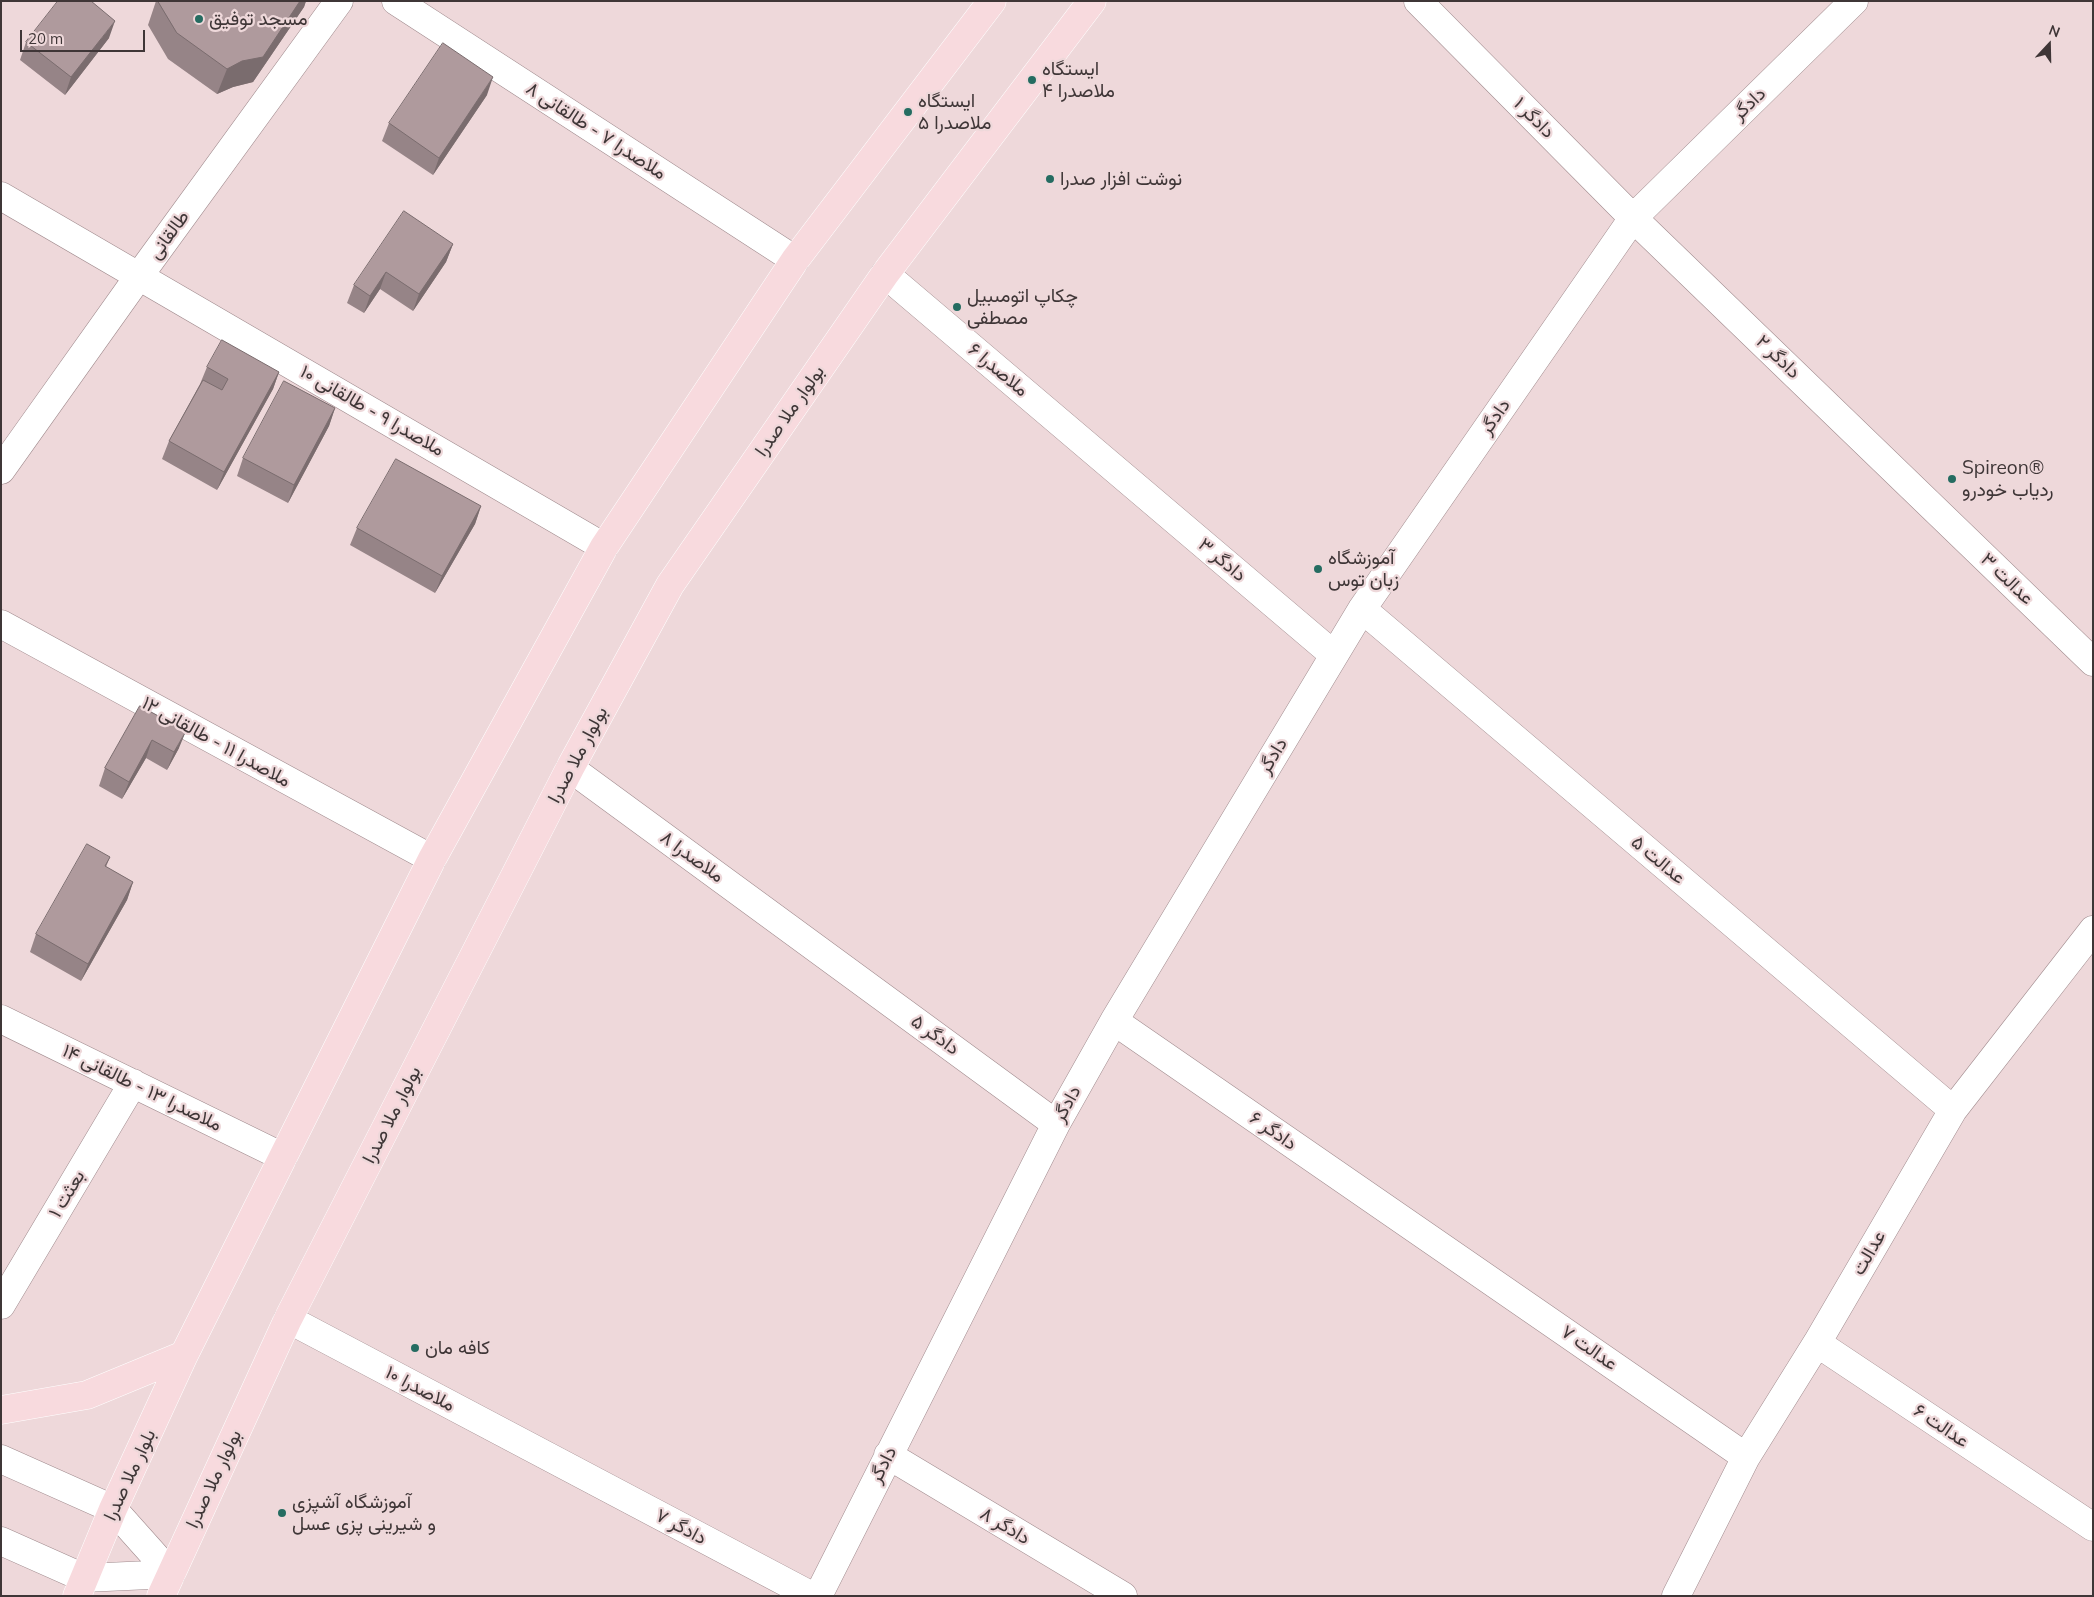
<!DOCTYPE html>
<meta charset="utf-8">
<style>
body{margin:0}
#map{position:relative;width:2094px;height:1597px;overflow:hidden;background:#eed8da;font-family:Mulish,sans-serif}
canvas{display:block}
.frame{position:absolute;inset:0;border:2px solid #3f3637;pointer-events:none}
.north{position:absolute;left:2024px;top:20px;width:50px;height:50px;-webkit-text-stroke:4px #eed8da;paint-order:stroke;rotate:21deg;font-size:14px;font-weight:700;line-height:20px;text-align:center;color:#3f3637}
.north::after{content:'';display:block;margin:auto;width:18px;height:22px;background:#3f3637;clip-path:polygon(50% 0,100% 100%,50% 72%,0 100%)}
.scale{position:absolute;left:20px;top:30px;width:125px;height:22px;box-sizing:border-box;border:2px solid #3f3637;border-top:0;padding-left:6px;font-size:15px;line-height:18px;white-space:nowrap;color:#3f3637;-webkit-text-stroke:4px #eed8da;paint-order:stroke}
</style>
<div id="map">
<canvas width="2094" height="1597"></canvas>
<div class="frame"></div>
<div class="north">N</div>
<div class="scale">20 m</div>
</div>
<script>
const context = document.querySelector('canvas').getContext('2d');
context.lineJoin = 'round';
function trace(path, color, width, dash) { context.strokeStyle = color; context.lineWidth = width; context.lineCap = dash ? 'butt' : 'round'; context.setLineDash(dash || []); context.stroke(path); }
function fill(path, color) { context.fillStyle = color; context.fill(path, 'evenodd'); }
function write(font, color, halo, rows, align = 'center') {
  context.font = font + ' Mulish,Vazirmatn,sans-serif'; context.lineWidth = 4.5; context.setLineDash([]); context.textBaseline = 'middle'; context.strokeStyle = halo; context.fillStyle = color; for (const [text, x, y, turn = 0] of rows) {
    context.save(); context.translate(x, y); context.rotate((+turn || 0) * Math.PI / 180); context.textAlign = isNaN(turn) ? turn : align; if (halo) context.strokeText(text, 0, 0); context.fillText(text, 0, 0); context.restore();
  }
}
const minor = new Path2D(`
 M396,1L795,260
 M1418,1L1633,218L2093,662
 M1,196L604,547
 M885,274L1334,655
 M1,470L139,276L339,1
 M1362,609L1953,1110
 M1,624L432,859
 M570,768L1056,1124
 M1,1019L283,1157
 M1114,1021L1746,1457
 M1,1305L133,1083
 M288,1319L812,1596
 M1817,1343L2093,1527
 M888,1455L1123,1596
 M1,1459L113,1509L171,1574
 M1,1541L84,1578L171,1574
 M818,1596L1056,1124L1114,1021L1362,609L1633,218L1854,1
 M1676,1596L1746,1457L1817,1343L1953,1110L2093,930`);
const major = new Path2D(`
 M1,1410L87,1395L184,1355
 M77,1596L113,1509L184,1355L432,859L604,547L795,260L992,1
 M161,1596L288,1319L570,768L670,585L885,274L1092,1`);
const wall = new Path2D(`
 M156,1H306L304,7L253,82L233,87L217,94L168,59L148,25Z
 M109,38L65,95L20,60L26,42Z
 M487,95L433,175L382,141L389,123Z
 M453,244L446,262L413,311L380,289L364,313L347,303L354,285Z
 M207,367L279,372L273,389L217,490L162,459L169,441L200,384Z
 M335,408L329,426L288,503L237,476L243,458Z
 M481,506L475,524L435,593L350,545L357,528Z
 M140,706L179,748L167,770L146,758L122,799L99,786L105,768Z
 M110,857L106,867L133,882L127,900L81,981L30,952L36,934Z`);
const shadedWall = new Path2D(`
 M300,1H306L304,7L253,82L233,87L217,94L227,69Z
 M115,21L109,38L65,95L71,77Z
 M493,77L487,95L433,175L439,158Z
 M453,244L446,262L413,311L419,294Z
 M386,272L380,289L364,313L370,296Z
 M279,372L273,389L217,490L224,472Z
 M335,408L329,426L288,503L294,485Z
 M481,506L475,524L435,593L442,576Z
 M186,731L179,748L167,770L174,752Z
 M152,740L146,758L122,799L129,782Z
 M133,882L127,900L81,981L88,964Z`);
const building = new Path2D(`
 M58,1H91L115,21L71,77L26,42Z
 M158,1H300L263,57L242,61L227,69L177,33Z
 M443,43L493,77L439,158L389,123Z
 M404,211L453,244L419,294L386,272L370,296L354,285Z
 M222,340L279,372L224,472L169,441L203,380L222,390L228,379L207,367Z
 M284,381L335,408L294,485L243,458Z
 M396,459L481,506L442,576L357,528Z
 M140,706L186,731L174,752L152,740L129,782L105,768Z
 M87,844L110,857L105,866L133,882L88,964L36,934Z`);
const markers = [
 [199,19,5,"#256c61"],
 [1032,80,5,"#256c61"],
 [908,112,5,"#256c61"],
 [1050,179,5,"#256c61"],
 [957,307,5,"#256c61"],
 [1952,479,5,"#256c61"],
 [1318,569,5,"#256c61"],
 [415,1348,5,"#256c61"],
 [282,1513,5,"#256c61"]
];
const poiNames = [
 ["مسجد توفیق",209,19],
 ["ایستگاه",1042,69],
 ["ملاصدرا ۴",1042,91],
 ["ایستگاه",918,101],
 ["ملاصدرا ۵",918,123],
 ["نوشت افزار صدرا",1060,179],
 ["چکاپ اتومىبیل",967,296],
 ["مصطفی",967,318],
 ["Spireon®",1962,468],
 ["ردیاب خودرو",1962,490],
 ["آموزشگاه",1328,558],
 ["زبان توس",1328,580],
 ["کافه مان",425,1348],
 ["آموزشگاه آشپزی",292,1502],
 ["و شیرینی پزی عسل",292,1524]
];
const streetNames = [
 ["دادگر",1749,104,-44],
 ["دادگر ۱",1534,118,45],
 ["ملاصدرا ۷ - طالقانی ۸",596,131,33],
 ["طالقانی",169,235,-54],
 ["دادگر ۲",1778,357,44],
 ["ملاصدرا ۶",998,370,40],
 ["ملاصدرا ۹ - طالقانی ۱۰",372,411,30],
 ["بولوار ملا صدرا",790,411,-55],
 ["دادگر",1495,417,-55],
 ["دادگر ۳",1222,560,40],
 ["عدالت ۳",2007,579,44],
 ["ملاصدرا ۱۱ - طالقانی ۱۲",216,742,29],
 ["بولوار ملا صدرا",578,755,-62],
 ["دادگر",1273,756,-59],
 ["ملاصدرا ۸",692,857,36],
 ["عدالت ۵",1658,860,40],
 ["دادگر ۵",935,1035,36],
 ["ملاصدرا ۱۳ - طالقانی ۱۴",142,1088,26],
 ["دادگر",1067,1104,-61],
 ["بولوار ملا صدرا",392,1115,-63],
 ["دادگر ۶",1273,1131,35],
 ["بعثت ۱",67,1194,-59],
 ["عدالت",1869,1253,-60],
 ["عدالت ۷",1589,1348,35],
 ["ملاصدرا ۱۰",420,1389,28],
 ["عدالت ۶",1941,1426,34],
 ["دادگر",883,1465,-63],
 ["بلوار ملا صدرا",130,1475,-65],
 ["بولوار ملا صدرا",214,1479,-65],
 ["دادگر ۸",1005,1526,31],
 ["دادگر ۷",681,1527,28]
];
trace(minor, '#a08b8e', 29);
trace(major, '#fff', 29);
trace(minor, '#fff', 28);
trace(major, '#f8dade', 28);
fill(wall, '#968487');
fill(shadedWall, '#7a6c6e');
fill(building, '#af9a9d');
trace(building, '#7a6c6e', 1);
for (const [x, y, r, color] of markers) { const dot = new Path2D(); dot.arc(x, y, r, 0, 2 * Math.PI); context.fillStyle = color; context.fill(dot); trace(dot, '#eed8da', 2); }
write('19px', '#3f3637', '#eed8da', poiNames, 'left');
write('19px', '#3f3637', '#eed8da', streetNames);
</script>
